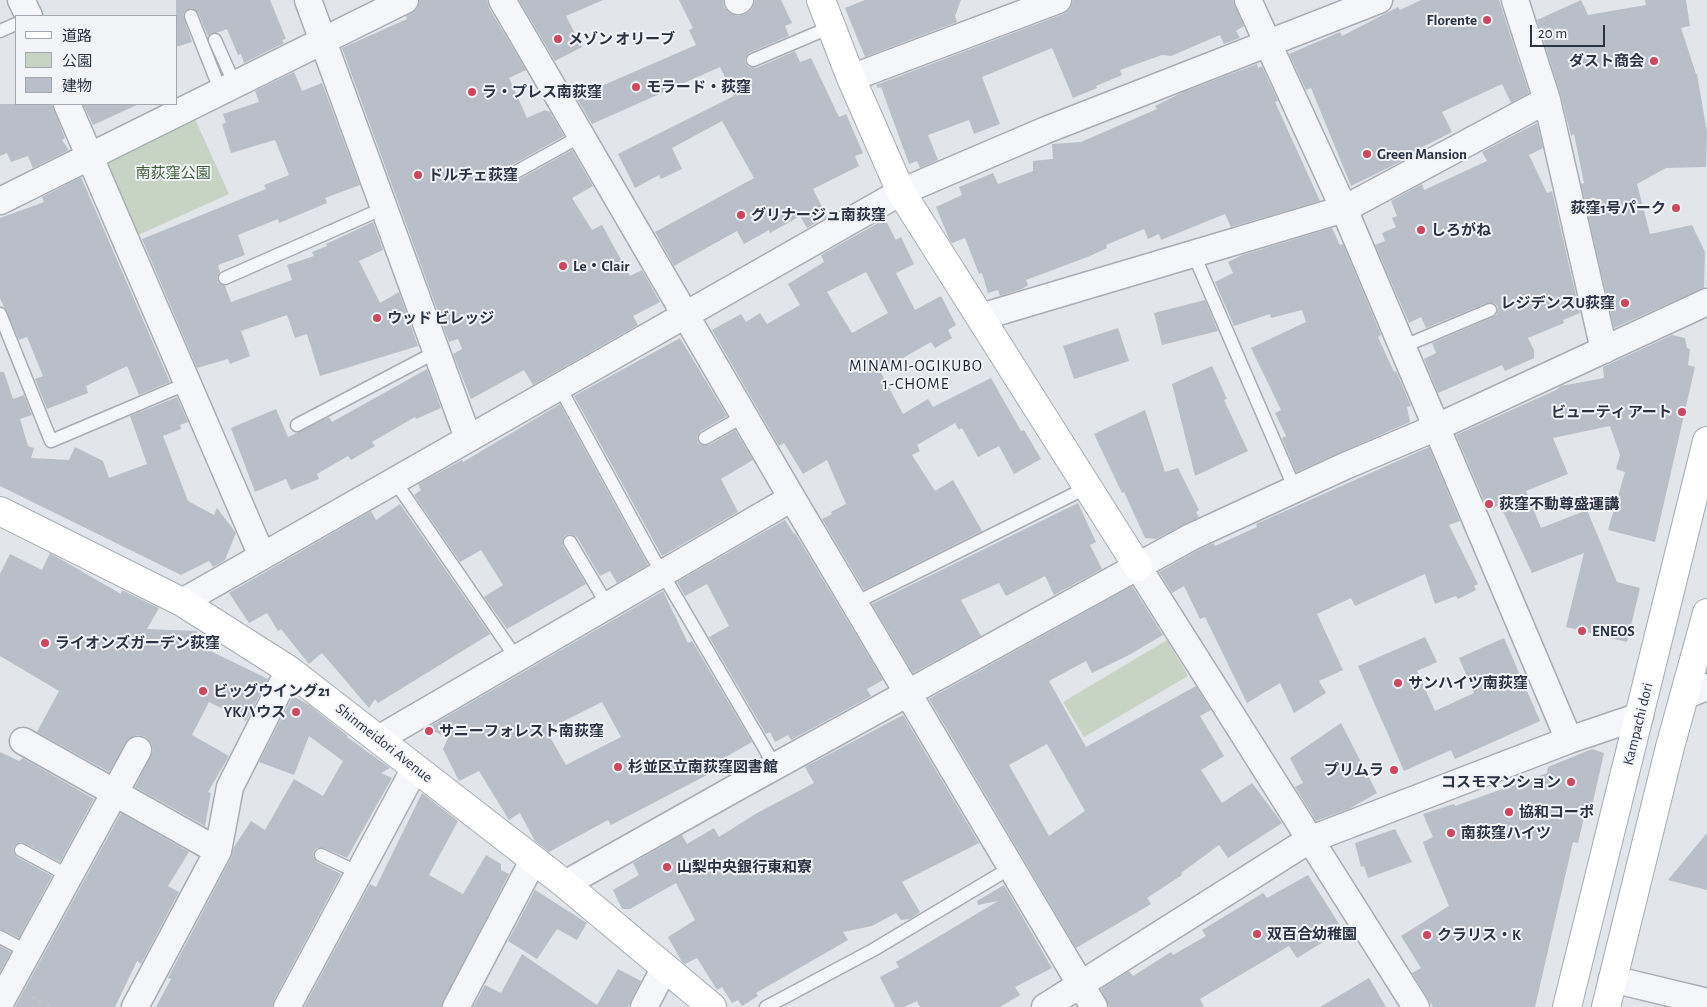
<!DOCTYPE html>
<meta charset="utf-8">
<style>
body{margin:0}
#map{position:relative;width:1707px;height:1007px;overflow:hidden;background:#e2e5ea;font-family:"Alegreya Sans","Noto Sans JP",sans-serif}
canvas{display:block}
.legend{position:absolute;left:15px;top:15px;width:162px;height:90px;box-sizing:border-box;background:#f2f4f8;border:1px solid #a2a7b0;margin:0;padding:6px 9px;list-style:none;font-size:15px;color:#2a3343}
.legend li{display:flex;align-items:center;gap:10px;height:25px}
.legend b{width:25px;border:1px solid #a2a7b0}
.scale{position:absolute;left:1530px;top:25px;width:75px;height:22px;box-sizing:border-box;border:2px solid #2a3343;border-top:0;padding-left:6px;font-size:15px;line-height:18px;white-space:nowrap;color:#2a3343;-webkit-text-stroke:4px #f2f4f8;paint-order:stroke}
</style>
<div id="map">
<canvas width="1707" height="1007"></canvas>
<ul class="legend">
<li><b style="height:6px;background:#fff"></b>道路</li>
<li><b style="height:14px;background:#c8d4c3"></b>公園</li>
<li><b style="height:14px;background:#b9bfc8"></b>建物</li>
</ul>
<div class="scale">20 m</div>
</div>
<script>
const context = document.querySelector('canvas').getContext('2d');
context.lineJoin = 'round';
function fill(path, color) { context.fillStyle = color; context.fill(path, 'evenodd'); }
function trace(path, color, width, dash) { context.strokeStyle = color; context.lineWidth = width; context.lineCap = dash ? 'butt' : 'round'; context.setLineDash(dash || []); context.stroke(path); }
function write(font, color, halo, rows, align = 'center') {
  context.font = font + ' "Alegreya Sans","Noto Sans JP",sans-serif'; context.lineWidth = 4; context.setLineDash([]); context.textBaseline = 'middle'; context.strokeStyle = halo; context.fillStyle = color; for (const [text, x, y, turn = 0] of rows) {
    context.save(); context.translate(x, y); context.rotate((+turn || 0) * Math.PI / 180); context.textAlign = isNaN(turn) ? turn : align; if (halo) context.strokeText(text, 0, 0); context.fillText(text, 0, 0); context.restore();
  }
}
const green = new Path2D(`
 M194,117L229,194L136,236L106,167L111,156Z
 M1167,640L1188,676L1084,737L1063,702Z`);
const building = new Path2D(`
 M176,0H270L286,39L282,40L284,43L244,63L241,54L238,55L227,29L208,36L198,13L192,8L185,11L183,15L192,42L176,47Z
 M420,0H487L489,8L526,70L509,78L527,118L545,110L550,112L564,136L510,166L506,172L507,177L513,181L518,180L572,150L593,186L572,198L592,230L602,225L630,276L642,270L660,302L633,316L638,325L533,385L524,370L471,399L453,354L462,349L458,339L449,342L342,48L407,19L406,16L417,9Z
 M519,0H603L566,16L582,47L555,61Z
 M679,0H723L724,7L729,13L738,16L745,14L752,9L755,0H781L792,23L785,26L789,36L749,53L745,59L746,64L749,67L756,68L795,51L800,62L811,58L839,117L846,114L863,153L855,156L859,166L813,189L827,217L807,228L800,216L770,233L769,230L744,244L737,231L674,266L655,232L754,178L722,121L672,148L682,169L661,179L659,175L635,188L618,154L734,96L720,67L592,124L576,97L696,45L689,30L693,28Z
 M865,0H961L955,16L957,22L865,57L845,8Z
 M1073,0H1233L1244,26L1236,31L1240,38L1224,44L1220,35L1171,56L1162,55L1120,70L1122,75L1096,86L1097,88L1073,98L1052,48L982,77L1000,124L974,134L969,120L928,135L938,160L920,168L917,161L909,164L881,87L878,88L876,85L1063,14L1070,9Z
 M1421,0H1499L1529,93L1511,103L1502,84L1442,112L1452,132L1409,154L1410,157L1351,186L1311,88L1306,90L1289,54L1340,32L1342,36L1398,7L1400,10Z
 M1581,0L1588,15L1646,5L1645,0H1686L1690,26L1681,28L1696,74H1697L1707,132L1706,167L1666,168L1637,184L1650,234L1692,225L1705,252L1704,288L1614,328L1581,184L1584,183L1574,134L1571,136L1561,96L1537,20Z
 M1257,64L1258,68L1262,66L1278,101L1275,102L1320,201L1231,227L1225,214L1161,240L1159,234L1148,239L1144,229L1106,245L1107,248L1090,256L1026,280L1028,285L1022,289L1000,296L998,290L988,293L982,273L979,274L965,238L952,243L950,241L936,207L962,195L959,187L993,173L998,184L1033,171V161L1053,159L1052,144L1081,142L1157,109L1155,106L1183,92Z
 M294,72L302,91L322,83L360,185L325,198L327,203L279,223L278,219L238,235L245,255L218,265L220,272L217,277L218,282L225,286L231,302L292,280L287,265L314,256L312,252L327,246L326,244L373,222L383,250L359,261L380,303L399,292L418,346L320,376L307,334L295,338L287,315L241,331L250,356L230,364L228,359L197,368L142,239L266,189L264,185L289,175L275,140L231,153L222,124L226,123L223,114L259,102L255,91Z
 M0,104H52L65,138L62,140L69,150L33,168L28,156L11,162L7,153L0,156Z
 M83,104H139L93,125Z
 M1537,123L1543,148L1529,155L1547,193L1552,191L1580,313L1563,320L1564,323L1528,338L1534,350V358L1505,371L1502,365L1438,393L1424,359L1436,353L1432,343L1493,317L1497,314L1498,307L1494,303H1487L1426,328L1421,317L1409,323L1375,245L1385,241L1382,233L1396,227L1392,218L1397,216L1391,201L1422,184L1424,190L1487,161L1482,152Z
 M81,177L170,382L139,395L127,366L86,386L88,393L47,409L35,379L43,376L27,337L19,340L0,298V218L44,202L42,197Z
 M885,219L896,240L901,237L914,264L896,273L915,310L941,296L956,325L948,330L952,338L935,348L931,342L880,371L903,414L928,399L933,407L991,378L1021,431L1024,430L1041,459L1014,474L999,446L978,457L962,428L959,430L955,423L917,445L920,451L912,455L935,491L953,480L982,531L864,590L822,519L832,514L831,512L846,504L827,460L803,474L784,443L779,446L712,330L741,314L746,322L760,313L767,324L800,305L788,284L824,262L821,255ZM866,272L888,313L852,333L827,292Z
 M1332,228L1340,245L1343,244L1381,335L1378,337L1394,372L1396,371L1411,406L1407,407L1410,422L1296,472L1282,438L1286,436L1275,413L1281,410L1251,348L1306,322L1302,310L1271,318L1270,314L1234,326L1215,282L1233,273L1228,262L1242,255Z
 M1205,300L1218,331L1162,345L1154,313Z
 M1118,328L1129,361L1074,379L1063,346Z
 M1672,335L1685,338L1687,348L1690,349L1688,365L1695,367L1655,542L1608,530L1625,472L1616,469L1620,455L1610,426L1553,438L1568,474L1526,491L1541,528L1587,510L1617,582L1640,588L1627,642L1566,627L1584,553L1532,573L1500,505L1488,510L1456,435L1556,390L1561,386L1604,378L1603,367Z
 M680,338L727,416L701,431L697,437L698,442L701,445H709L735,430L753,460L721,479L738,512L662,556L574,396Z
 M1212,366L1227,399L1224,400L1248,451L1195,476L1172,384Z
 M427,369L441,408L416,419L415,417L372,442L375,446L351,460L348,456L317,474L319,479L291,490L286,479L255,492L231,428L276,409L288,437L329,417L332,422Z
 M0,372H4L13,399L24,395L32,415L20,419L28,446L34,448L31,458L69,460L75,447L103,461L109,478L147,464L130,416L177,397L188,422L180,425L181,429L163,436L188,501L214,515L217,508L236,533L225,560L213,567L209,561L181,575L0,486Z
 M560,404L648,565L617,583L610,571L600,576L577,537L570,534L566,535L563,538V546L586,584L507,629L484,597L503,585L481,550L460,562L414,495L421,490L418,484L462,460L463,462Z
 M1145,410L1165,472L1178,468L1199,510L1196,512L1199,517L1156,539L1145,538L1124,492L1122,493L1094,434Z
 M1429,447L1460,521L1449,525L1478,584L1474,586L1476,590L1458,599L1456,596L1435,604L1425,574L1355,606L1351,598L1317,614L1343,670L1319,681L1326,693L1294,713L1280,683L1247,703L1205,617L1200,619L1184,586L1172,593L1159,572L1198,550L1214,543L1215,546L1257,527L1256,524Z
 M1078,503L1096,542L1090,545L1102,569L1054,595L1045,576L1006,596L999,583L961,600L981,636L913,673L872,604Z
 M400,504L490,634L378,703L375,699L369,708L322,653L309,664L281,629L278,631L267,613L249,623L229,593L371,511L376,520Z
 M785,520L794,534L795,533L883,680L867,689L871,696L791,740L788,735L775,742L770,732L766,734L709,637L729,626L707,584L685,596L677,582Z
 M50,553L121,594L122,590L159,608L147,629L197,631L196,644L268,679L246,721L209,702L192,735L229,756L208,792L211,793L205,826L135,787L153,750L151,743L146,737L137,735L130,738L109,772L37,732L59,691L0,656V574L10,554L42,570Z
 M1132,586L1163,635L1129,655L1092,673L1086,661L1049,681L1086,747L1196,686L1211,710L1200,716L1224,756L1201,770L1222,803L1252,783L1282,823L1228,858L1219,845L1181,873L1182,875L1147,898L1151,904L1076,948L929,699ZM1047,744L1085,811L1049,836L1009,765Z
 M663,591L688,643L692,641L752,742L724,758L728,764L611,825L608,820L549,852L535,841L520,813L509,820L479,771L459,781L443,749L448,738L427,728ZM602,702L621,737L566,765L546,730Z
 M1425,637L1437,662L1417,671L1435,711L1474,693L1459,658L1504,638L1540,721L1455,759L1451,750L1404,771L1358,666Z
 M293,696L309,705L348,736L347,737L390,768L381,773L392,778L347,858L324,848H317L314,851L313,856L317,862L341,874L274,1000L272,1007H156L171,979L168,978L231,858L234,847L251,821L265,830L294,779L323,796L343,761L309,736L294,775L259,762Z
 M903,715L979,843L902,882L920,912L910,919L901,920L896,913L872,926L843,932L848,940L756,993L758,996L742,1006L738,1000L732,1003L722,987L717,990L697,958L685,964L682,962L668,937L695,920L676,883L630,909H622L613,890L639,875L633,863L682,835L687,844L714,828L719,837L757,813L814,783L805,767Z
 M1341,723L1377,793L1349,809L1316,821L1295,787L1303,783L1290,758Z
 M1592,749L1604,753L1592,806L1587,805L1578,843L1573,842L1535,1007H1433L1412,973L1421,968L1401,936L1449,906L1426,851L1423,842L1433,837L1423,814L1454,804L1455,806L1547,773L1548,767Z
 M0,752L19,761L23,758L94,799L60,862L24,843L20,842L14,846L13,851L17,857L52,876L19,938L0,929Z
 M422,793L458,821L429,875L463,894L486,855L501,864V870L509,874L441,1007H304L370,884L376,887Z
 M121,813L189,852L168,886L179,892L141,964L137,961L115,1007H15Z
 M1395,829L1412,862L1368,878L1364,866L1361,867L1355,843Z
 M1707,833V890L1668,880Z
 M1308,875L1343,930L1297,958L1289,946L1200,999L1204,1007H1109L1101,989L1129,971L1133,976L1171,952L1173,955L1206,936L1202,930L1263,893L1267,898Z
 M1004,885L1052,968L1015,987L1020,995L1000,1007H920L917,1001L904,1007H895L880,977L899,967L896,962L998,901L978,905L977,901Z
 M535,890L587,923L577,940L557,929L537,959L508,941Z
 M0,946L11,952L0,972Z
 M522,954L597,1005L618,969L641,981L628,1007H473L485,985L501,993Z
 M1369,978L1386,1007H1320Z`);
const path = new Path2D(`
 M32,997L51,1007`);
const lane = new Path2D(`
 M191,16L221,92
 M0,31L16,24
 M215,40L235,85
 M753,60L831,27
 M514,173L581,136
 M1194,255L1295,489
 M225,278L384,208
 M0,314L51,441L188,383
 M1402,347L1490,310
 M559,386L651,554L775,766
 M297,425L436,352
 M705,438L744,416
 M394,480L517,659
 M570,542L608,606
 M855,603L1088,487
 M21,850L69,876
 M321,855L359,873
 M0,937L28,952
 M766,1007L873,950L1012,867`);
const street = new Path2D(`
 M21,0L29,16
 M308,0L468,438
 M502,0L792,498L1094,1007
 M1248,0L1344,209L1569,740
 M1515,0L1547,100L1604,350
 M738,1L740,0
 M851,78L1058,0
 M67,104L262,556
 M0,201L405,0
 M981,317L1344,209L1547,100
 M1138,567L1416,1007
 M182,602L901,192L1046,130L1379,0
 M1686,695L1707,687
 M380,738L792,498
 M23,741L218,851
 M565,884L732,790L1191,537L1345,466L1435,428L1707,302
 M1612,979L1707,1002
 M0,1003L138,750
 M135,1007L218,851L230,787L289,670
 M287,1007L415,768
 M456,1007L533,861
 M644,1007L664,969
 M1045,1007L1309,840L1569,740L1640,716`);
const secondary = new Path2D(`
 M821,0L851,78L901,192L1138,567
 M0,511L182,602L289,670L565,884L712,1007`);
const primary = new Path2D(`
 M1567,1007L1707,441
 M1606,1007L1670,747L1707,613`);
const markers = [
 [1487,20,5,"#d0465e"],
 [558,39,5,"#d0465e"],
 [1654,61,5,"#d0465e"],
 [636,87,5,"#d0465e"],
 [472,92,5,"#d0465e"],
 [1367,154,5,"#d0465e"],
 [418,175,5,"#d0465e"],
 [1676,208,5,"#d0465e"],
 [741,215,5,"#d0465e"],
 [1421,230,5,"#d0465e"],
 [563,266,5,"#d0465e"],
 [1625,303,5,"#d0465e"],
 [377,318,5,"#d0465e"],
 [1682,412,5,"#d0465e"],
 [1489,504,5,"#d0465e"],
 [1582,631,5,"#d0465e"],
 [45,643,5,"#d0465e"],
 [1398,683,5,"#d0465e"],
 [203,691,5,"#d0465e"],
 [296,712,5,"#d0465e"],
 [429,731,5,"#d0465e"],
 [618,767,5,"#d0465e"],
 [1394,770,5,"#d0465e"],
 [1571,782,5,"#d0465e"],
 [1509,812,5,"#d0465e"],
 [1451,833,5,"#d0465e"],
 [667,867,5,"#d0465e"],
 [1257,934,5,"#d0465e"],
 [1427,935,5,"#d0465e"]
];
const poiNames = [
 ["Florente",1477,20,"right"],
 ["メゾン オリーブ",568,39],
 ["ダスト商会",1644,61,"right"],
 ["モラード・荻窪",646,87],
 ["ラ・プレス南荻窪",482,92],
 ["Green Mansion",1377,154],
 ["ドルチェ荻窪",428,175],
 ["荻窪1号パーク",1666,208,"right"],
 ["グリナージュ南荻窪",751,215],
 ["しろがね",1431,230],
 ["Le・Clair",573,266],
 ["レジデンスU荻窪",1615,303,"right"],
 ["ウッド ビレッジ",387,318],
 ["ビューティ アート",1672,412,"right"],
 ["荻窪不動尊盛運講",1499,504],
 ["ENEOS",1592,631],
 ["ライオンズガーデン荻窪",55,643],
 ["サンハイツ南荻窪",1408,683],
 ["ビッグウイング21",213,691],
 ["YKハウス",286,712,"right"],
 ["サニーフォレスト南荻窪",439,731],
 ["杉並区立南荻窪図書館",628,767],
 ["プリムラ",1384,770,"right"],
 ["コスモマンション",1561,782,"right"],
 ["協和コーポ",1519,812],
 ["南荻窪ハイツ",1461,833],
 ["山梨中央銀行東和寮",677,867],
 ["双百合幼稚園",1267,934],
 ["クラリス・K",1437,935]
];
const parkNames = [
 ["南荻窪公園",173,173]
];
const streetNames = [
 ["Kampachi dori",1638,724,-76],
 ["Shinmeidori Avenue",384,743,38]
];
const neighbourhoodNames = [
 ["MINAMI-OGIKUBO",916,366],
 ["1-CHOME",916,384]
];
fill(green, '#c8d4c3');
fill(building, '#b9bfc8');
trace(lane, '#a7acb5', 15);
trace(street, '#a7acb5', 29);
trace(secondary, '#a7acb5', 30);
trace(primary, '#a1aab6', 30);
trace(path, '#c0c3ca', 3, [4, 4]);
trace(lane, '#f5f6f9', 12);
trace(street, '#f5f6f9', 26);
trace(secondary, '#fff', 28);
trace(primary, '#fff', 28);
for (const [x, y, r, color] of markers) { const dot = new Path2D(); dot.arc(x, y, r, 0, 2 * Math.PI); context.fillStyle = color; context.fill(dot); trace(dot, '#f2f4f8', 2); }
write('bold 15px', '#2a3343', '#f2f4f8', poiNames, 'left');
write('15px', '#3f5f37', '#f2f4f8', parkNames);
write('15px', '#2a3343', '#f2f4f8', streetNames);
context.letterSpacing = '1px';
write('16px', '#1c2434', '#f2f4f8', neighbourhoodNames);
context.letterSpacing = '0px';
</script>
